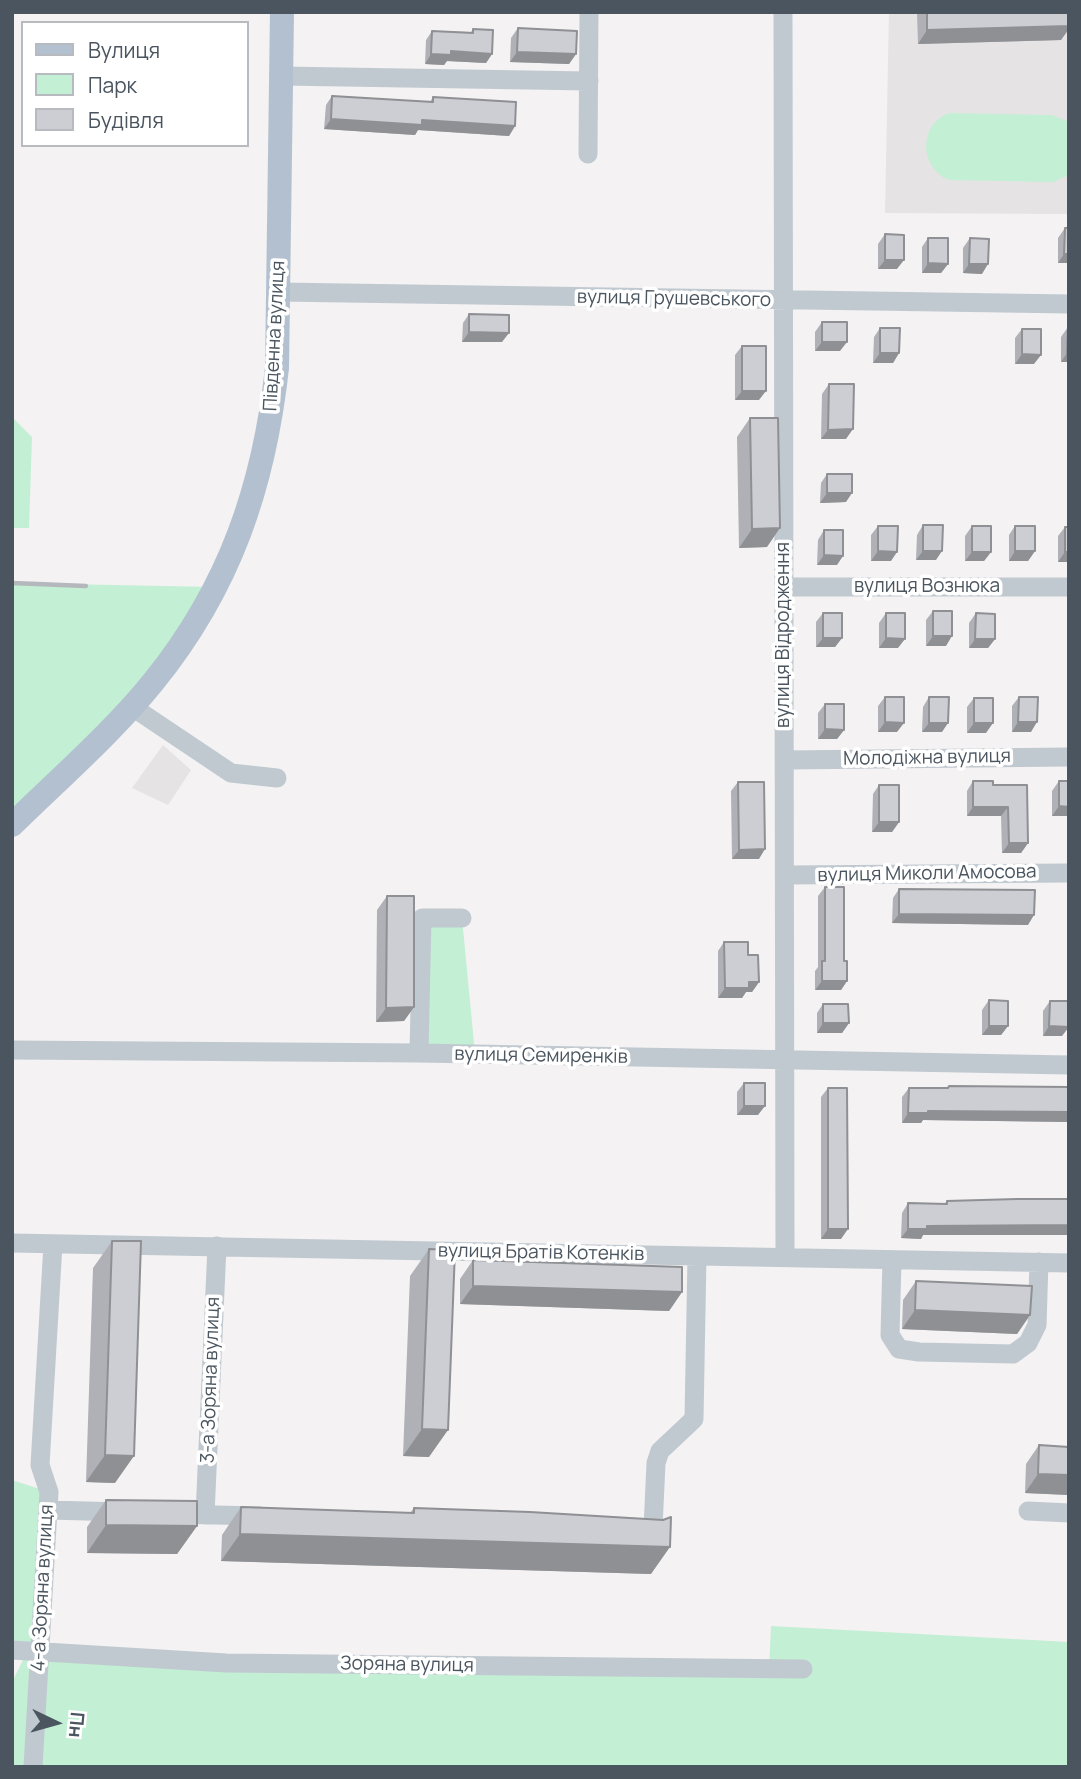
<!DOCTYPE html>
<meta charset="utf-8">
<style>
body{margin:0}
#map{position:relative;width:1081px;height:1779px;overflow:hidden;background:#f4f2f2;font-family:Manrope,sans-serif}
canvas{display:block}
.frame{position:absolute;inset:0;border:14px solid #4a555f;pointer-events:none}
.legend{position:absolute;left:21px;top:21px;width:228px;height:126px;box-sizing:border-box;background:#fff;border:2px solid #b7bbbf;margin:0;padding:9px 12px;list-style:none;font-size:21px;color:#4a555f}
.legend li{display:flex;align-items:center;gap:14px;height:35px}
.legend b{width:35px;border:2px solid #b7bbbf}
.north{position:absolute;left:21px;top:1688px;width:70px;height:70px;-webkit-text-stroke:5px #fff;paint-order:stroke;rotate:95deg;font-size:19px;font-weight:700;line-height:28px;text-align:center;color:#4a555f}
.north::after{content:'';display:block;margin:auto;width:24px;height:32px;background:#4a555f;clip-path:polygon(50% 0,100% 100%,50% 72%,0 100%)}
</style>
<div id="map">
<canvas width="1081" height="1779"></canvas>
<div class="frame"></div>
<ul class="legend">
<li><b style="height:9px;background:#b3c0cf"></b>Вулиця</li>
<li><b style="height:19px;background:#c3efd5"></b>Парк</li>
<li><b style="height:19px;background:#ccced4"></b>Будівля</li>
</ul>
<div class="north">Пн</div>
</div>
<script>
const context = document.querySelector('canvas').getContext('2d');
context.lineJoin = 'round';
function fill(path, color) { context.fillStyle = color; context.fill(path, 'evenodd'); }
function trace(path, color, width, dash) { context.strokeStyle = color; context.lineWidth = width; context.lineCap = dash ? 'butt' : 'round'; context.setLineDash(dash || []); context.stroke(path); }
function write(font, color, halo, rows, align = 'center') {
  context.font = font + ' Manrope,sans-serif'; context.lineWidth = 7; context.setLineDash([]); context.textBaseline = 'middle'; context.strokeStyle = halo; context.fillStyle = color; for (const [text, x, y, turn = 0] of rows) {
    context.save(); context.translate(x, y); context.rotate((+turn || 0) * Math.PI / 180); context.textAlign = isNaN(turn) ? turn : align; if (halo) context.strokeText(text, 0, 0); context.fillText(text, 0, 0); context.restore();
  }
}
const education = new Path2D(`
 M889,12H1069V214L885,213Z
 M163,745L191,770L168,805L132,788Z`);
const green = new Path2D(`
 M949,113L1052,115L1069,122V175L1053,182L949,180C919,168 918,125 949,113Z
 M12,417L32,437L29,528H12Z
 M12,583L215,587L205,606L12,825Z
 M422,918H462L475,1054L419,1053Z
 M12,1480L49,1492L39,1656L769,1671L771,1626L1069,1642V1767H12V1682L25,1656L12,1654Z`);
const minor = new Path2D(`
 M783,12L785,1257
 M281,76L589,81
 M588,154L589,12
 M279,292L1069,304
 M784,587H1069
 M131,706L231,773L277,778
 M785,760L1069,757
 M785,875L1069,873
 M12,1050L419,1053L1069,1065
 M419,1053L422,918H462
 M12,1243L1069,1263
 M892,1260L890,1335L899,1349L919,1352L1013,1354L1028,1343L1037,1325L1039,1262
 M48,1510L124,1512
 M1028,1511L1069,1513
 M171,1514L260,1516
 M205,1515L217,1246
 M640,1534L645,1535L653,1528L656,1463L660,1451L694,1419L697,1256
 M12,1650L226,1663L803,1669
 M33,1767L49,1492L40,1465L53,1244`);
const major = new Path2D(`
 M12,825C60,778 112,733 154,681C230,587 264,486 277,368L282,12`);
const rail = new Path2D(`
 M12,583L86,586`);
const wall = new Path2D(`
 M917,12H1069L1061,40L918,44Z
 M518,28L576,54L569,64L510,62L511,38Z
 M473,29L492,54L486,63L447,61L444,65L425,64L426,40L432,31L471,32Z
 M332,96L430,102L433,97L515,126L509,136L418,130L415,135L324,129L326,105Z
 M1065,228H1069V263H1058V238Z
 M885,234L897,269H878V244Z
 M928,238L948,264L941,273H922V247Z
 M970,238L982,274L963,273V248Z
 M469,314L502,342H462L463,323Z
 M822,322L840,351H815V332Z
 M1068,327L1069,362H1061V337Z
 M880,328L899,353L893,363H873L874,337Z
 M1022,329L1034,364H1015V338Z
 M742,346L759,400H735V355Z
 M829,384L846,439H821L822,394Z
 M750,418L767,547L739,548L737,437Z
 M827,474L846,502L820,503L821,483Z
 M923,525L936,560H916L917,535Z
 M878,526L891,561H871V535Z
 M972,526L991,552L984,561H965V536Z
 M1015,526L1035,551L1028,561H1009V535Z
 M1065,527L1069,562H1058V536Z
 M824,530L837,565H817L818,540Z
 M933,611L946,646H926V620Z
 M823,613L842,638L835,647H816V622Z
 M886,613L898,648H879V623Z
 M976,613L995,639L988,648H969V623Z
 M885,697L897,732H878V706Z
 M929,697L942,732H922L923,707Z
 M1019,697L1031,732H1012V706Z
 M974,698L986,733H967V707Z
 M825,704L844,730L837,739H818V713Z
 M973,781L993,785H1027L1028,843L1021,853H1002L1001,816H967V791Z
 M1059,781H1069V816H1052V791Z
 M738,782L759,859H732L731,791Z
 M879,785L899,822L892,832H872L873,794Z
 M825,887L844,961L847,981L841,990H815V971L818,967V896Z
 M899,889L1028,925L892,923L893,898Z
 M387,896L414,1007L404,1021L376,1022L377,910Z
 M724,942L748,955L759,982L752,992H746L742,998H718V951Z
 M989,1000L1008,1026L1001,1035H982V1010Z
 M1050,1001L1062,1036H1043V1011Z
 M823,1004L849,1023L842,1033H817V1013Z
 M744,1083L758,1115H737V1092Z
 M949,1086L1069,1087V1122L923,1120L921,1123H902V1097L909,1088H947Z
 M828,1088L841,1239H821V1097Z
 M1069,1199V1235H923L921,1239L901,1238L902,1213L908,1203L944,1204L947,1201Z
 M112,1241L115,1483L86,1482L93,1268Z
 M429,1249V1457L403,1456L410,1276Z
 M473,1260L682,1292L669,1311L460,1304V1279Z
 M916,1281L1030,1315L1017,1334L902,1329L903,1300Z
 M1039,1445L1069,1447V1495L1025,1493L1026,1464Z
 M106,1500L197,1526L177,1554L87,1553V1527Z
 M241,1507L410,1513L414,1508L651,1574L221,1561L222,1535Z`);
const shadedWall = new Path2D(`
 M1069,26V29L1061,40L918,44L927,30Z
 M451,51L492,54L486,63L447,61L444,65L425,64L431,54Z
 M517,52L576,54L569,64L510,62Z
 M331,119L422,120L515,126L509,136L418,130L415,135L324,129Z
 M1064,254H1069V263H1058Z
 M885,260H904L897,269H878Z
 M928,263L948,264L941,273H922Z
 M969,264H988L982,274L963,273Z
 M469,332L509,333L502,342H462Z
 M822,342H847L840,351H815Z
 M880,353H899L893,363H873Z
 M1067,353H1069V362H1061Z
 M1022,354L1041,355L1034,364H1015Z
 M742,391H766L759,400H735Z
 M853,429L846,439H821L828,430Z
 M827,493H852L846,502L820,503Z
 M780,528L767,547L739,548L752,529Z
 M878,551L897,552L891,561H871Z
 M923,551H942L936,560H916Z
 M1015,551H1035L1028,561H1009Z
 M972,552H991L984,561H965Z
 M1065,552H1069V562H1058Z
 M824,555L843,556L837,565H817Z
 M933,636H952L946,646H926Z
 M823,638H842L835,647H816Z
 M886,638L905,639L898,648H879Z
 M975,639H995L988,648H969Z
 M885,722L904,723L897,732H878Z
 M1018,722H1037L1031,732H1012Z
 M929,723H948L942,732H922Z
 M974,723H993L986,733H967Z
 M825,729L844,730L837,739H818Z
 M1059,806L1069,807V816H1052Z
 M973,807H1008L1001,816H967Z
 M879,822H899L892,832H872Z
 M1009,843H1028L1021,853H1002Z
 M765,849L759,859H732L739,850Z
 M899,914L1034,915L1028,925L892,923Z
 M822,981H847L841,990H815Z
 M749,982H759L752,992H746L742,998H718L725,988Z
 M414,1007L404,1021L376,1022L386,1008Z
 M823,1023H849L842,1033H817Z
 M989,1026H1008L1001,1035H982Z
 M1049,1026L1069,1027L1062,1036H1043Z
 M744,1106H765L758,1115H737Z
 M928,1111L1069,1112V1122L923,1120L921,1123H902L908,1113Z
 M1069,1225V1235H923L921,1239L901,1238L908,1229L927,1226Z
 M828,1229H848L841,1239H821Z
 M473,1286L682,1292L669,1311L460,1304Z
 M915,1310L1030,1315L1017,1334L902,1329Z
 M422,1429L448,1430L429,1457L403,1456Z
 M105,1455L134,1456L115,1483L86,1482Z
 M1038,1474L1069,1475V1495L1025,1493Z
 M106,1525L197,1526L177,1554L87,1553Z
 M240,1534L670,1547L651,1574L221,1561Z`);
const building = new Path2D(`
 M927,12H1069V26L927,30Z
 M518,28L577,31L576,54L517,52Z
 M473,29L493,30L492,54L451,51V55L431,54L432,31L473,33Z
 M332,96L433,102V97L516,102L515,126L422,120V125L331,119Z
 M1065,228H1069V254H1064Z
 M885,234L904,235V260H885Z
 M928,238H948V264L928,263Z
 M970,238L989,239L988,264H969Z
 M469,314L509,315V333L469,332Z
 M822,322H847V342H822Z
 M1068,327H1069V353H1067Z
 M880,328H900L899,353H880Z
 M1022,329H1041V355L1022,354Z
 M742,346H766V391H742Z
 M829,384H854L853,429L828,430Z
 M750,418H778L780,528L752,529Z
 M827,474H852V493H827Z
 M923,525H943L942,551H923Z
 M878,526H898L897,552L878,551Z
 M972,526H991V552H972Z
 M1015,526H1035V551H1015Z
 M1065,527H1069V552H1065Z
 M824,530H843V556L824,555Z
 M933,611H952V636H933Z
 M823,613H842V638H823Z
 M886,613H905V639L886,638Z
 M976,613L995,614V639H975Z
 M885,697H904V723L885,722Z
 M929,697H949L948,723H929Z
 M1019,697H1038L1037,722H1018Z
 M974,698H993V723H974Z
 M825,704H844V730L825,729Z
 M973,781H993V785H1027L1028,843H1009L1008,807H973Z
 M1059,781H1069V807L1059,806Z
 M738,782H764L765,849L739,850Z
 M879,785H899V822H879Z
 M825,887H844V961H847V981H822V961H825Z
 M899,889L1035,890L1034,915L899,914Z
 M387,896H414V1007L386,1008Z
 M724,942H748V955H758L759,982H749V988H725Z
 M989,1000L1008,1001V1026H989Z
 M1050,1001H1069V1027L1049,1026Z
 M823,1004H848L849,1023H823Z
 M744,1083H765V1106H744Z
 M949,1086L1069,1087V1112L928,1111V1113H908L909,1088H948Z
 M828,1088H847L848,1229H828Z
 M1017,1199H1069V1225L927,1226V1229H908V1203L947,1204V1201Z
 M112,1241H141L134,1456L105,1455Z
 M429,1249L455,1250L448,1430L422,1429Z
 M473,1260L682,1267V1292L473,1286Z
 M916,1281L1032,1286L1030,1315L915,1310Z
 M1039,1445L1069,1447V1475L1038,1474Z
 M106,1500L197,1501V1526L106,1525Z
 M241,1507L414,1513V1508L530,1512L663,1520L671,1517L670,1547L240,1534Z`);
const streetNames = [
 ["вулиця Грушевського",674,299,1],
 ["Південна вулиця",275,336,-87],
 ["вулиця Вознюка",927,587],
 ["вулиця Відродження",784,635,-90],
 ["Молодіжна вулиця",927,758,-1],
 ["вулиця Миколи Амосова",927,874,-1],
 ["вулиця Семиренків",541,1056,1],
 ["вулиця Братів Котенків",541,1253,1],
 ["3-а Зоряна вулиця",211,1380,-88],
 ["4-а Зоряна вулиця",43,1588,-87],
 ["Зоряна вулиця",407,1665,1]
];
fill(education, '#e5e3e4');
fill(green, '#c3efd5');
trace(minor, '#c0c9d0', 19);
trace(major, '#b3c0cf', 24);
trace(rail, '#b4b7bc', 4.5);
fill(wall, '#afb1b6');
fill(shadedWall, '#8f9094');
fill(building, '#ccced4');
trace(building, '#8f9094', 2);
write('19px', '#4a555f', '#fff', streetNames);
</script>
